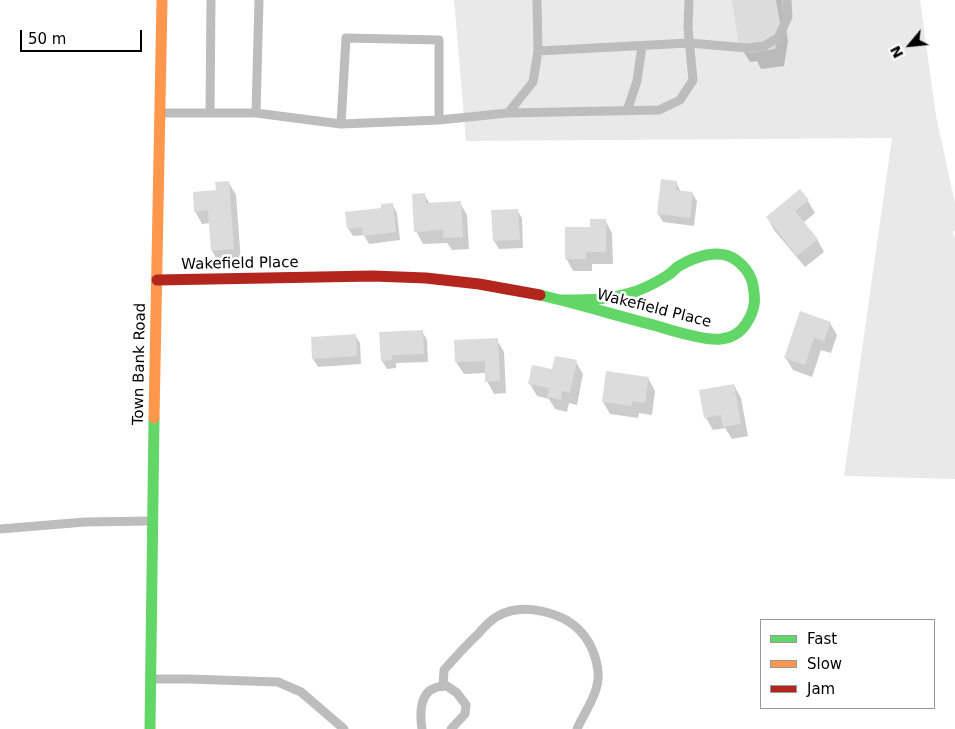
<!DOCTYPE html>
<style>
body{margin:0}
#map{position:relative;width:955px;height:729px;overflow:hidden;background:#fff;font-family:"DejaVu Sans",sans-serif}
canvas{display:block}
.legend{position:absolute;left:760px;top:619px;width:175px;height:90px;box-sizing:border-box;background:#fff;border:1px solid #999;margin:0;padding:6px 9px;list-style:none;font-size:15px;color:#000}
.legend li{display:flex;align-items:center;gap:10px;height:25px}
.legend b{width:25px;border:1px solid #999}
.north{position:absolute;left:885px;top:20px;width:50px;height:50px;-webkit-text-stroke:4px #fff;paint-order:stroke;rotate:242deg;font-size:14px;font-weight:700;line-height:20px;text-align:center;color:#000}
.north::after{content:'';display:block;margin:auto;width:18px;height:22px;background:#000;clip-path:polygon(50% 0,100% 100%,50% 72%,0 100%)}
.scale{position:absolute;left:20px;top:30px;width:122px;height:22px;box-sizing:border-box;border:2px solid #000;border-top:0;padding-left:6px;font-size:15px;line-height:18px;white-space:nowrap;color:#000;-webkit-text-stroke:4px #fff;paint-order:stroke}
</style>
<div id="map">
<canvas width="955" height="729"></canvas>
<ul class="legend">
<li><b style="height:6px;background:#63d668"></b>Fast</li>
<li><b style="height:6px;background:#ff974d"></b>Slow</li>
<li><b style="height:6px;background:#b3261e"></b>Jam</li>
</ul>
<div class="north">N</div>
<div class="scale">50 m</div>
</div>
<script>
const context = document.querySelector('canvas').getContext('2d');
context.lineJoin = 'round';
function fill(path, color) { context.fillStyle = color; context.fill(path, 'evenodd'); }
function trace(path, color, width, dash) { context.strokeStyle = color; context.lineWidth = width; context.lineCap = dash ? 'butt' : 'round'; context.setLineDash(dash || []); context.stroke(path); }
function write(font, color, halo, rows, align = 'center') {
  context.font = font + ' "DejaVu Sans",sans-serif'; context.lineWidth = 5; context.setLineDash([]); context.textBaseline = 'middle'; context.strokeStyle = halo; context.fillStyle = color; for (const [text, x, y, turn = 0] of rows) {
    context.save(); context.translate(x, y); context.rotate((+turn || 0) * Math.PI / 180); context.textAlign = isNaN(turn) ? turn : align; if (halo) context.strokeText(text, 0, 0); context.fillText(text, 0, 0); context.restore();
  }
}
const green = new Path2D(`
 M454,0H920L936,116L955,203V230L953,232L955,239V479L844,476L892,138L466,141Z`);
const shadow = new Path2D(`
 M734,0H782L788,41L784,66L761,69L757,61L750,62L740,46Z
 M662,180L676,182L681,192L692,193L697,201L694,226L663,222L658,214Z
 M229,183L236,195L241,262L219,263L212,251L210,223L202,224L195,211Z
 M424,194L430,204L460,203L467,215L469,249L452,250L447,243L423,244L416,231Z
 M808,201L815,213L803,223L817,239L824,252L805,267L774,230L767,217Z
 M392,204L397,213L400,240L369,244L364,235L353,236L348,228Z
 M517,210L522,218L523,248L499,249L494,241Z
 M605,220L612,233L613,264H592V271H573L566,258Z
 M830,323L837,335L831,353L821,350L812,377L793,370L785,357Z
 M422,331L427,340L428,362L396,363V368L387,369L382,361Z
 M355,335L360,343L361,364L318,367L313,359Z
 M497,340L504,352L506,393L494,394L487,381L486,373L464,374L456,362Z
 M576,362L583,374L577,405L569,403L567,412L555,409L549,399L537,396L530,384L553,370Z
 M648,378L655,391L652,415L639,413L638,418L610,414L603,402Z
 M734,385L741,398L748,436L732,439L725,428L713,430L706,418L701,391Z`);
const building = new Path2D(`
 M732,0H776L780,23L775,49L750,53L749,45L739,46Z
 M661,179L677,181L676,190L693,192L690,218L657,214Z
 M229,181L234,249L211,251L208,210L194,212L193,192L216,190L215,182Z
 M800,189L809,200L795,211L818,239L797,256L766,217Z
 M425,193L426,203L461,201L463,237L443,238V230L414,232L412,194Z
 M393,203L396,232L363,236L362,227L347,229L345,212L381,208V204Z
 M518,209L520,240L493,241L491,210Z
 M590,219H606V252H586V259H565V227H590Z
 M800,311L831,322L824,341L814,338L805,365L784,358Z
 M423,330L424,354L392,355V360L381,361L379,332Z
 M356,334L357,356L312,359L311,337Z
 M498,338L500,381L485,382V361L455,362L454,340Z
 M555,356L577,360L570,393L562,391L561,400L547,397L549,388L528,384L532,365L552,369Z
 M606,371L649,377L645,403L632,401V406L602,402Z
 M734,384L741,424L723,427L721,415L704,418L699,390Z`);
const lane = new Path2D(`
 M538,51L689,43L748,48L764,46L778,38L788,17L787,0
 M627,111L637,81L642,46
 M160,113H256L341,124L439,120L508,113L659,110L680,100L693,80L688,28L689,0
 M210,113L211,0
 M256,113L259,0
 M508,113L533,82L538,51L537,0
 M341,124L346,38L439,40V120
 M0,529L85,522L150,521
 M151,679H188L278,682L301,692L344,729
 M443,686L444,670C455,658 466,645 478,634C484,627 490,620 498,616C523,602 564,612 582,633C591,643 597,659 598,672C600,692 585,711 577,729
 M422,729C420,716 419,693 435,688C439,686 443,686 447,686L457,693L466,705L465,714L451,729`);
const fast = new Path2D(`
 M540,295C579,304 618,316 657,326C673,331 706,341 721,339C731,338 740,333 746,324C756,309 756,298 752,281C749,272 743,265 736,260C720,248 696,256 679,266C675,268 672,273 668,275C659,281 647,287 637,291C609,300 591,300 562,300
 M150,729L154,418`);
const slow = new Path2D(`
 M154,418L162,0`);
const jam = new Path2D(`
 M157,280L373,276L426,278L479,284L540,295`);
const streetNames = [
 ["Wakefield Place",240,264,-1],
 ["Wakefield Place",654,309,14],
 ["Town Bank Road",140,364,-89]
];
fill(green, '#e9e9e9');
fill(shadow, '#0003');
fill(building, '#dcdcdc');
trace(lane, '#bdbdbd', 9);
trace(fast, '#63d668', 11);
trace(slow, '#ff974d', 11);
trace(jam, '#b3261e', 11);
write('15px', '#000', '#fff', streetNames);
</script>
